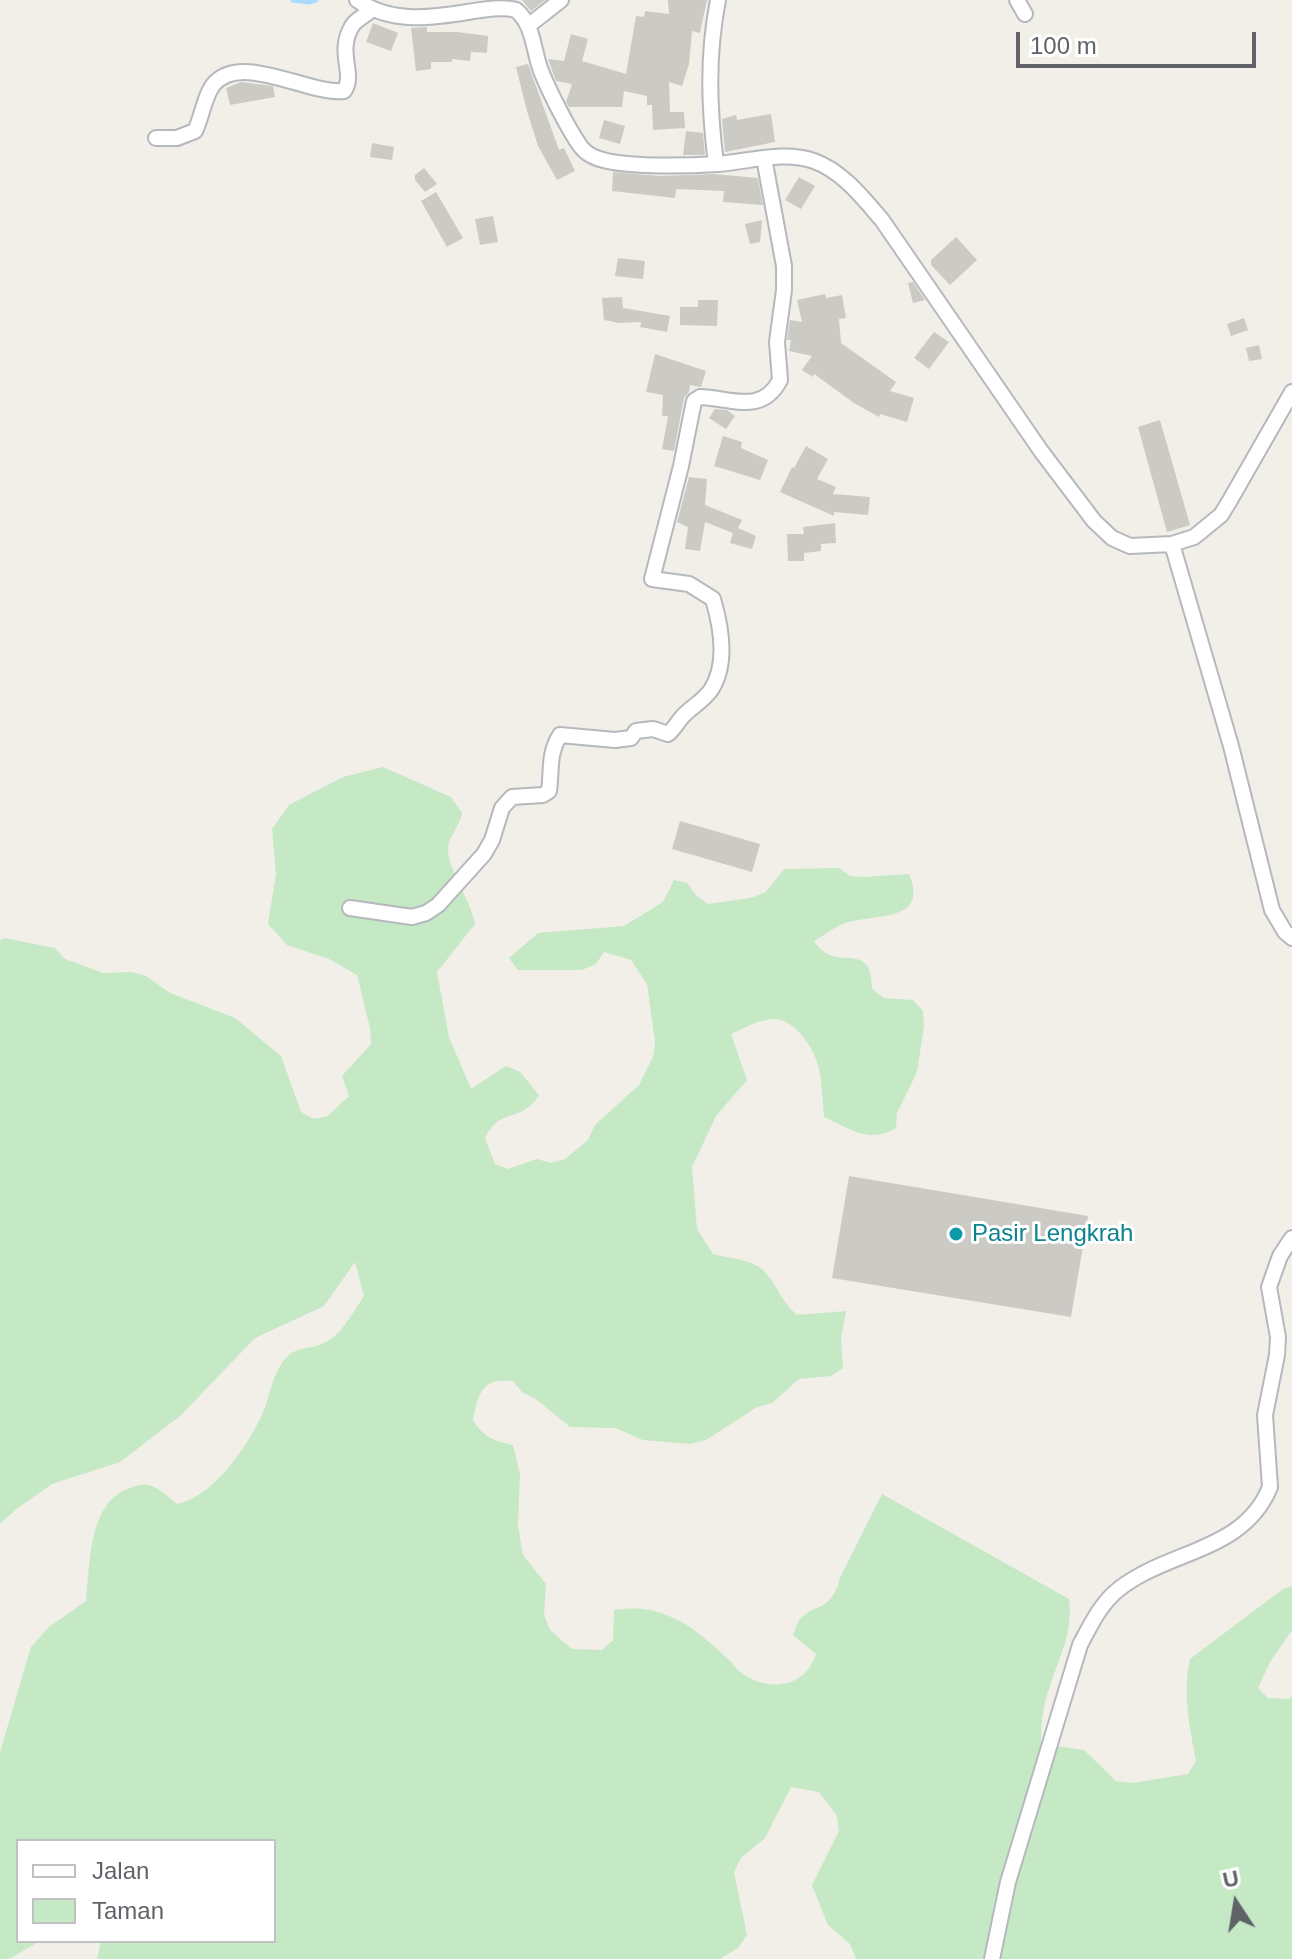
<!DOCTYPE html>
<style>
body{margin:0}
#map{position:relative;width:1292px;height:1959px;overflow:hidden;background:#f1efe8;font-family:Helvetica,sans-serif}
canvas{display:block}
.legend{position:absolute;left:16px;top:1839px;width:260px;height:104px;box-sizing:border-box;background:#fff;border:2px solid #bfc1c3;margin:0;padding:10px 14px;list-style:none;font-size:24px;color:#5f6368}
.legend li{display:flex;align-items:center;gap:16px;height:40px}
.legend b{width:40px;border:2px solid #bfc1c3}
.north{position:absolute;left:1196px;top:1863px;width:80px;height:80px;-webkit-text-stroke:6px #fff;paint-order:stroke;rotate:348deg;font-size:22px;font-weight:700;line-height:32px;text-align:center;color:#5f6368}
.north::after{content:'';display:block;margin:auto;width:28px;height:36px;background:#5f6368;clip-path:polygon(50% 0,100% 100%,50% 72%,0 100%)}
.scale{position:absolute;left:1016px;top:32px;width:240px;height:36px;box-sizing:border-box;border:4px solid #5f6368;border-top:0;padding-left:10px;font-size:24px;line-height:28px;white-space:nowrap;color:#5f6368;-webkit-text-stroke:6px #fff;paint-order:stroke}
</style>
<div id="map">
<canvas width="1292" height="1959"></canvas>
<ul class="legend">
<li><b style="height:10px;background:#fff"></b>Jalan</li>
<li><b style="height:22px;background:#c5e8c5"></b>Taman</li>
</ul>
<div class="north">U</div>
<div class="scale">100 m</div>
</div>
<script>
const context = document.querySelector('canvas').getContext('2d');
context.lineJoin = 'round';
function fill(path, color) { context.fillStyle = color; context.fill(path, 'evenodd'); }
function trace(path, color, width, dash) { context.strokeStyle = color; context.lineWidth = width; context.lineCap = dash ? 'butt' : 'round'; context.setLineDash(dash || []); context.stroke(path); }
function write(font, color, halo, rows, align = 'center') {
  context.font = font + ' Helvetica,sans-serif'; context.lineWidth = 6; context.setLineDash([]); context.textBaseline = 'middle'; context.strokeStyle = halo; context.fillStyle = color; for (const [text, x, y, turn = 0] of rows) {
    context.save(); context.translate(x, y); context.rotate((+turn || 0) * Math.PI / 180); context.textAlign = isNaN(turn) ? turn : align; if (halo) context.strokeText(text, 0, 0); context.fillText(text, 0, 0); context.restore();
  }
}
const green = new Path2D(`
 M383,767L451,797L462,813C459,828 448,837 448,849C447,867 471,901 475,924L437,972L449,1037L471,1089L506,1066L520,1072L539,1095C521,1124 500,1106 485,1138L495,1164L508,1169L537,1159L551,1163L565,1159L588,1140L595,1125L639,1085L653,1057L655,1042L647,984L631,960L604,952L596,964L582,970H518L509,958L538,933L624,926L663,902L674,880L687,883L696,895L708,904L751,898L766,892L784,869L839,868L850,876L865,877L909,874C930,924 872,913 842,924C833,928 823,936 814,941C817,945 819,949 823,951C843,967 872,943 872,989L884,998L913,1000L923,1011L924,1026L917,1072L897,1113L896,1128C868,1144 851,1129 824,1117C821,1080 823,1056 796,1029C789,1023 782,1019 773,1019C758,1020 744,1028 731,1034L747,1080L716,1116L692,1167L697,1229L713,1254C728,1258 749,1259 762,1269C776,1282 781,1302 797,1315L846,1311L841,1339L843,1368L831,1376L799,1379L772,1403L757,1407L706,1440L690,1444L643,1440L615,1428L570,1427L536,1399L522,1392L513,1381C482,1377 478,1394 473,1420C483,1437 494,1441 513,1445L520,1474L518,1526L523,1555L546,1584L544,1615L550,1630L572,1649L602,1650L613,1640L614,1610C643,1606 658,1609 685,1624C701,1634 714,1646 728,1659C733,1664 739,1672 746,1676C773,1692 806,1686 816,1654L793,1635C795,1631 796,1626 798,1622C812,1602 831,1614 840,1578L882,1494L1069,1599C1075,1640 1049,1674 1043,1713C1041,1723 1041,1734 1041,1744L1084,1750L1116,1781L1132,1783L1188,1774L1196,1761C1190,1728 1182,1692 1190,1659L1283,1589L1292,1586V1630L1270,1662L1258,1688L1268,1698L1289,1699L1292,1696V1959H856L850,1944L828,1925L812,1885L839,1831L837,1816L819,1792L791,1787L765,1838L741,1858L734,1872L747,1935L738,1948L720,1959H97L101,1941H274V1841H18V1941H40L9,1959H0V1752L31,1647L49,1627L86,1601C90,1565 88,1505 127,1489C136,1486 142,1483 152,1486C161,1490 170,1498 177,1504C213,1497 246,1448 261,1417C270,1399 271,1376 285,1359C296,1346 309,1350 324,1343C341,1336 354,1311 364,1296L355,1262L324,1306L255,1338L180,1416L120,1462L52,1484L15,1510L0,1524V940L4,938L55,948L65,959L103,973L132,972L146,976L170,993L235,1018L281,1056L301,1112L314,1119L328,1116L349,1096L342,1076L371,1044L370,1028L357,975L329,959L287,945L268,924L276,874L272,829L289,805L343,777Z`);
const stream = new Path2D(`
 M293,0L309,2L316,0`);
const building = new Path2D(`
 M522,0H545L531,11Z
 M668,0H707L700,33L692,31L689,64L682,86L669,82L670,112H684L685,128L653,130L652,105H647V96L624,91L622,107H569L566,102L572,84L556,81L548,59L564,61L571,34L588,39L582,61L626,74L636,16L644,17L645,11L669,14Z
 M373,23L398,33L391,51L366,42Z
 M427,27V32H457L488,36L487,53L471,52L470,61L452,59V62H431V69L416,71L411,28Z
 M528,64L559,150L564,148L575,171L557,180L538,146L527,111L516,67Z
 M241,82L273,86L275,97L230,105L226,88Z
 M771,114L775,142L725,152L722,119L736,115L737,120Z
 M604,120L625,126L620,144L599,138Z
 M686,131L703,133L705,155H683Z
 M372,143L394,147L392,160L370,157Z
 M424,168L437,184L425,192L415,180V175Z
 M613,172L661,176L714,174L758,178L763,205L723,202L724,191L676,189L675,198L612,191Z
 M799,177L815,186L801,209L785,200Z
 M436,192L463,238L447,247L421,201Z
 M493,216L498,242L480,245L475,219Z
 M762,220L760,242L750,244L745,224Z
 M956,237L977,260L950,285L931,265V260Z
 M618,258L645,261L643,279L615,276Z
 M913,282L925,300L913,303L908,283Z
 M825,294L826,298L842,295L846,318L839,319L841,343L896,382L890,391L914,398L907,422L880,414L879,417L854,403L814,374L813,377L802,370L812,356L789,351L791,340H787L790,320L802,322L797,300Z
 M622,297L623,308L670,316L667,332L640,327L641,322L619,323L604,320L602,298Z
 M698,300H718L717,326L680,325V307H698Z
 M1244,318L1248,330L1231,336L1227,324Z
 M934,332L949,342L929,369L914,358Z
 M1259,345L1262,359L1249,361L1246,348Z
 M655,354L706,371L701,387L690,385L689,392L684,398L674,451L662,449L668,416H662L663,395L646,392Z
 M715,409L727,410L735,416L726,429L709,418Z
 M1160,420L1190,525L1167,532L1138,427Z
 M723,436L742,442L741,448L768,460L760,480L714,466Z
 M806,446L828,459L817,479L836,487L833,494L870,497L868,515L834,512V516L780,492L792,467L794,468Z
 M689,477L707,479L705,505L742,520L738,528L756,536L752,549L730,543L733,533L705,522L700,551L685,549L688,527L677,522Z
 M835,523L836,543L821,544V551L804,553V561H788L787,534H804L803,527Z
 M680,821L760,844L752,872L672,849Z
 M849,1176L1088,1216L1071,1317L832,1278Z`);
const minor = new Path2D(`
 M357,0C411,38 481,0 516,10C534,25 533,50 541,71C549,91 568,129 581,147C587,155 597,159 607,161C636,167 686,166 717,164C748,162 783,150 814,161C842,171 863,198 882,220L1041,451L1094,521L1112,538L1130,546L1172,544L1194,537L1221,515L1229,502L1292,392
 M1017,0L1025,14
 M528,26L561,0
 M156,138H177L195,131C202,117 204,97 213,85C240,51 309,95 344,91C356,74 336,53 352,26C357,18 366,16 372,9
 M716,164C709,107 707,57 718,0
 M1172,544L1231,746L1272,910L1285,932L1292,938
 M350,908L412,917L426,913L438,905L484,854L492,840L502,808L512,797L543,795L549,791C552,770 548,754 560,735L615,740L631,738L636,731L653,729L668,734C675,728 678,721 684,715C693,706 703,701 711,690C728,664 721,626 713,599L689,584L652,579L681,466L694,401L700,397C731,398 762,415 780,380L777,342L784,290V266L764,158
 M992,1959L1008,1882L1080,1645C1091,1624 1101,1603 1119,1589C1168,1550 1244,1552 1270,1487L1265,1415L1277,1355L1278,1337L1269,1287L1280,1256L1292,1238`);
const markers = [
 [956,1234,8,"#0f9aa8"]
];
const cultureNames = [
 ["Pasir Lengkrah",972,1234]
];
fill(green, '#c5e8c5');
trace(stream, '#aadaff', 5);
fill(building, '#cccac5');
trace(minor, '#b5b8bc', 18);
trace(minor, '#fff', 14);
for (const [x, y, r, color] of markers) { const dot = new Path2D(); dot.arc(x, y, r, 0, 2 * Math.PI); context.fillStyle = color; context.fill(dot); trace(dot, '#fff', 3); }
write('24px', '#0d838f', '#fff', cultureNames, 'left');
</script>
